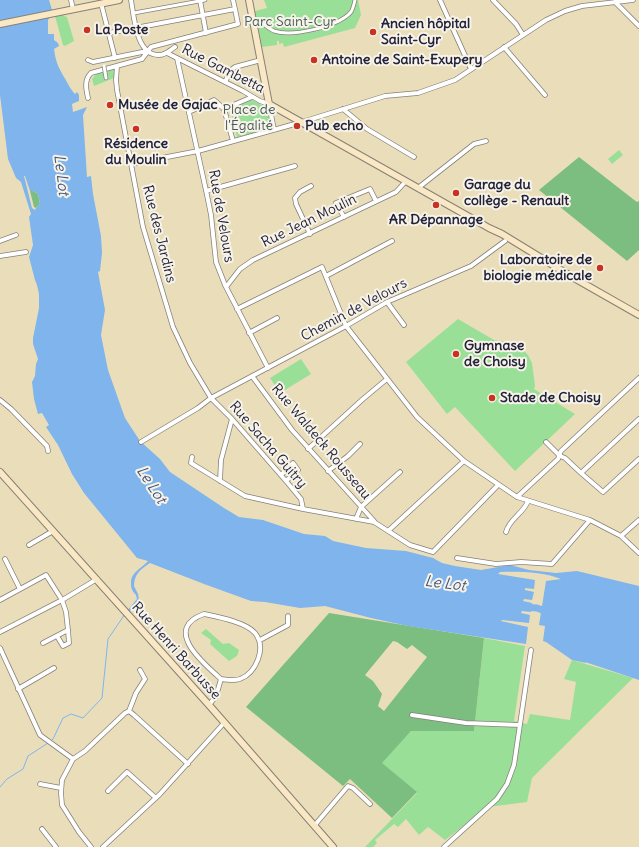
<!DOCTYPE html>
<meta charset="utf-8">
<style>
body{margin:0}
canvas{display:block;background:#e9deb9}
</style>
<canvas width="639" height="847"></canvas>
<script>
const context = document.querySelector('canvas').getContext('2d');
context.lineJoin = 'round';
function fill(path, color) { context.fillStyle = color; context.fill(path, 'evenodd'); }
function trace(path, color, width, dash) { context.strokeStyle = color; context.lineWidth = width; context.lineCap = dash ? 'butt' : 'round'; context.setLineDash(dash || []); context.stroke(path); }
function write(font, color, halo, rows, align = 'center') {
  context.font = font + ' Delius,sans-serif'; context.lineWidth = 4; context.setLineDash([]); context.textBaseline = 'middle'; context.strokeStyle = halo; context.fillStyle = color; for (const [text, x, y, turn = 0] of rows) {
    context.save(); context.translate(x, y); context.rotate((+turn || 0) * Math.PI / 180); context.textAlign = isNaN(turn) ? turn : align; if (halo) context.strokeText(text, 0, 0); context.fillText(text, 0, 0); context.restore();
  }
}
const green = new Path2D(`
 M264,0H358L361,15L355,28L284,47L283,43L279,44V41H277V45L262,47L255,11L267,8Z
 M62,15L67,17L74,41L65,46L63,45L55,16Z
 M114,68V78L94,86L92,79L98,72Z
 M252,100L269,109L273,128L237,137L230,109Z
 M619,150L623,155L612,164L608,159Z
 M458,319L494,340L508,342L521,348L528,355L532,363L535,386L534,389L575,414L515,471L455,407L447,414L406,362Z
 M301,359L311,374L280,393L270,378Z
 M206,629L223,644L229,643L239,650L237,656L229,661L210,644L211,640L201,633Z
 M484,638L525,646L514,721L527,724L530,714L570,720L576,682L564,679L572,660L633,678L532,778L527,802L488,807L445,840L428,827L419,835L406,819L398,827L394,824L375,840L377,843L373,847H365L417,793L381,763L411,731H474Z`);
const forest = new Path2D(`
 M579,157L633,199L637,202L639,201V250L627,261L539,190Z
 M30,191H33L38,194L40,204L36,208L34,207Z
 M329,613L484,638L474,731H411L382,763L417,792L392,818L350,779L343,786L246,707ZM393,641L397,642L407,649L412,645L427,657L384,711L378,706L382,694L373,681L365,675Z`);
const water = new Path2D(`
 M0,0H49L53,13L48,20V34H54V40L58,43L59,46L54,49C56,63 58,66 64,77C68,83 70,89 75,94L77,92L79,95V101L72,104L73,112L87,107L83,115L87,177L91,176L93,194L101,236L102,253L100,271L98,272L105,310L101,335L108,370L125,418L140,441L160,459L170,472L224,508L239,517L263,520L304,534L325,536L333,541L366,548L406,551L433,558L442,563L455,566L481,570L510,565L529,570L556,573L577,571L639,586V680L585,662L586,663L572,660L546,642L543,641L545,626L539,625L546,581L561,579C545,572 517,571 500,572L498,574L535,580L534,589L525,588V590L534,592L532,600L524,599L523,601L532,603L531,612L522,611L521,613L530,615L529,623L502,620L501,621L528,627L526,644L408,626L371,618L325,606L300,608L265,602L251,601L204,584L150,563C141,569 134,574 134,586L138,594L139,601L129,612L127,611L137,599L136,595C132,591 131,588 131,583C131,572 141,569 148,561L137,558L84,493L72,474L58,445L46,427L49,425L42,413L38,414L34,399L32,382L35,376L36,364L38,359L33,344V338L39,308V294L37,285L35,280L29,257L33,245L29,217L31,214L21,182L16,178L8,159L0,95ZM24,176H25L30,191H33L38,194L40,204L36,208L35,210L32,208Z`);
const stream = new Path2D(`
 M51,741L53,739L63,718L71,714L83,718L102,698L108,639L125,614
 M0,787L7,779L23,769L28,756L48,743`);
const river = new Path2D(`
 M523,607L537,608L550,613`);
const pedestrian = new Path2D(`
 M134,13L205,0
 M261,22C265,25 269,29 274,31C292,37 338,27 351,12C353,9 354,4 355,0
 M105,72L106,78`);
const minor = new Path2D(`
 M71,0L73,9
 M131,0C134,16 136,56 159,55C166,55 170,50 175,47
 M200,0L206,33
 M440,0L471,69
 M493,0L516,24L523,35
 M615,2L639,26
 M101,3L115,58
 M109,33L235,9L233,0
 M504,47L545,95
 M167,53L243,91L260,101L269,104L274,130
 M177,58L207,195L211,215L216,262L225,285L268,368
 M88,60L93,62L147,51
 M117,66L116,80L117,90L143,227L173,327L190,363L211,398L232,419L286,481L301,499L303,509
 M225,82L231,70L235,67L261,60
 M88,98C86,89 84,80 91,73L142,59L151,47L238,24L235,9
 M224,109L252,97
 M343,109L367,129L414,157
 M189,112L214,100L224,109L233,141
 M131,164L198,151L302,122L385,96L418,93L455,80L546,20L565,11L582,6L633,0
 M418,188L474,144L486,141
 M206,191L295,166
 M344,217L336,203L370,189L376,201
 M310,234L296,204L295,198L300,192L311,186
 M0,241L16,235
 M0,256L26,252
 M326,276L392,241
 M226,287L240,269L253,260L396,192L406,181
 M387,302L404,325
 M237,309L322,267L346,326L417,417L464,461
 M249,333L277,318
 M252,376L292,430L374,521
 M0,400L11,409L47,446L48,451
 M141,442L198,408L211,398L346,326L387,302L471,266L505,241
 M546,442L560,456L565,458L581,473L603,492L639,459
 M308,449L363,399L387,379
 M192,457L191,463L245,496L303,509L374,522L410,545L433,552L498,485
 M328,471L348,456L360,444
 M581,473L639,419
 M281,475L293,463L298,470L286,481
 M220,481L221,460L232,419
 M517,497L558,459L561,451L639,378
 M356,519L361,507L400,472
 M388,531L464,461L517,497L590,520L621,536L639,553
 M506,532C509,519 524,513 528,501
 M621,536L639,520
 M29,545L53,531
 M457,558L496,564L521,562L552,564L590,520
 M5,559L20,589
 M0,600L46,575L62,600L66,612L68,630L43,643
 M204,614C218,617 246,622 255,633C267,648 256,673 240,679C234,681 227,680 221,679C203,663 162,629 204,614Z
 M0,632L64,599L97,579
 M57,636L63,646L69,643L68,630
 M260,640L288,625V616
 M0,648L40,735L73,759
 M18,689L54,668
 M209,705L216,696L221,679
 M129,711L136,693L145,679L140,670
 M412,715L466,723L520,725
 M40,784L61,788
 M108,791L127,772L156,798
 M314,826L348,786L353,788L370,804
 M42,829L56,847
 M91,847L79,832L62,805L61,793L62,780L73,759L85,751L125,713L129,711L134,715L188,764
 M103,847L160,794L224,723
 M444,847L497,799L507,784L514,765L531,650`);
const secondary = new Path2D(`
 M249,0L269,104L489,228L502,234L574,278L639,315
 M0,24L119,0
 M0,472L209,705L333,847`);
const pedestrianBridge = new Path2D(`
 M104,66L105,72`);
const markers = [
 [87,30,4,"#c8321e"],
 [373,32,4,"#c8321e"],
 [314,60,4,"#c8321e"],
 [110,105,4,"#c8321e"],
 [297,126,4,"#c8321e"],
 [136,129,4,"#c8321e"],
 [456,193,4,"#c8321e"],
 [436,205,4,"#c8321e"],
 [600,268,4,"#c8321e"],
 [456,354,4,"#c8321e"],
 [492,398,4,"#c8321e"]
];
const parkNames = [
 ["Parc Saint-Cyr",290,22],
 ["Place de",249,110],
 ["l'Égalité",249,126]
];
const poiNames = [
 ["Ancien hôpital",381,24],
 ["Saint-Cyr",381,40],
 ["La Poste",95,30],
 ["Antoine de Saint-Exupery",322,60],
 ["Musée de Gajac",118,105],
 ["Pub echo",305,126],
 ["Résidence",136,144,"center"],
 ["du Moulin",136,160,"center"],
 ["Garage du",464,185],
 ["collège - Renault",464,201],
 ["AR Dépannage",436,220,"center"],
 ["Laboratoire de",592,260,"right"],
 ["biologie médicale",592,276,"right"],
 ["Gymnase",464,346],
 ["de Choisy",464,362],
 ["Stade de Choisy",500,398]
];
const streetNames = [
 ["Rue Gambetta",223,69,27],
 ["Rue de Velours",221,216,80],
 ["Rue Jean Moulin",309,221,-26],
 ["Rue des Jardins",159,234,76],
 ["Chemin de Velours",354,310,-28],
 ["Rue Waldeck Rousseau",321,442,50],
 ["Rue Sacha Guitry",268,445,49],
 ["Rue Henri Barbusse",176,651,48]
];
const waterNames = [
 ["Le Lot",61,175,83],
 ["Le Lot",151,485,57],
 ["Le Lot",445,584,7]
];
fill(green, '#9adf98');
fill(forest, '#7bbe80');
fill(water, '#80b4ed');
trace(stream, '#80b4ed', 1);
trace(river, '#80b4ed', 7);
trace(pedestrian, '#86807a', 4.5);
trace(minor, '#86807a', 5.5);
trace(secondary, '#86807a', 8);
trace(pedestrian, '#fff', 3);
trace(minor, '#fff', 4);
trace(secondary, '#fae7c3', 6);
trace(pedestrianBridge, '#86807a', 4.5, []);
trace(pedestrianBridge, '#fff', 3);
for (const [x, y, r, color] of markers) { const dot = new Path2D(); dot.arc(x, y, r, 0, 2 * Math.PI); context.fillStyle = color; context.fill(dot); trace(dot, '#f7f3e8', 1.5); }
write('14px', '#465b57', '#f7f3e8', parkNames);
write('bold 14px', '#22223b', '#f7f3e8', poiNames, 'left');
write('14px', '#22223b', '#f7f3e8', streetNames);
write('italic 15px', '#435579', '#f7f3e8', waterNames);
</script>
